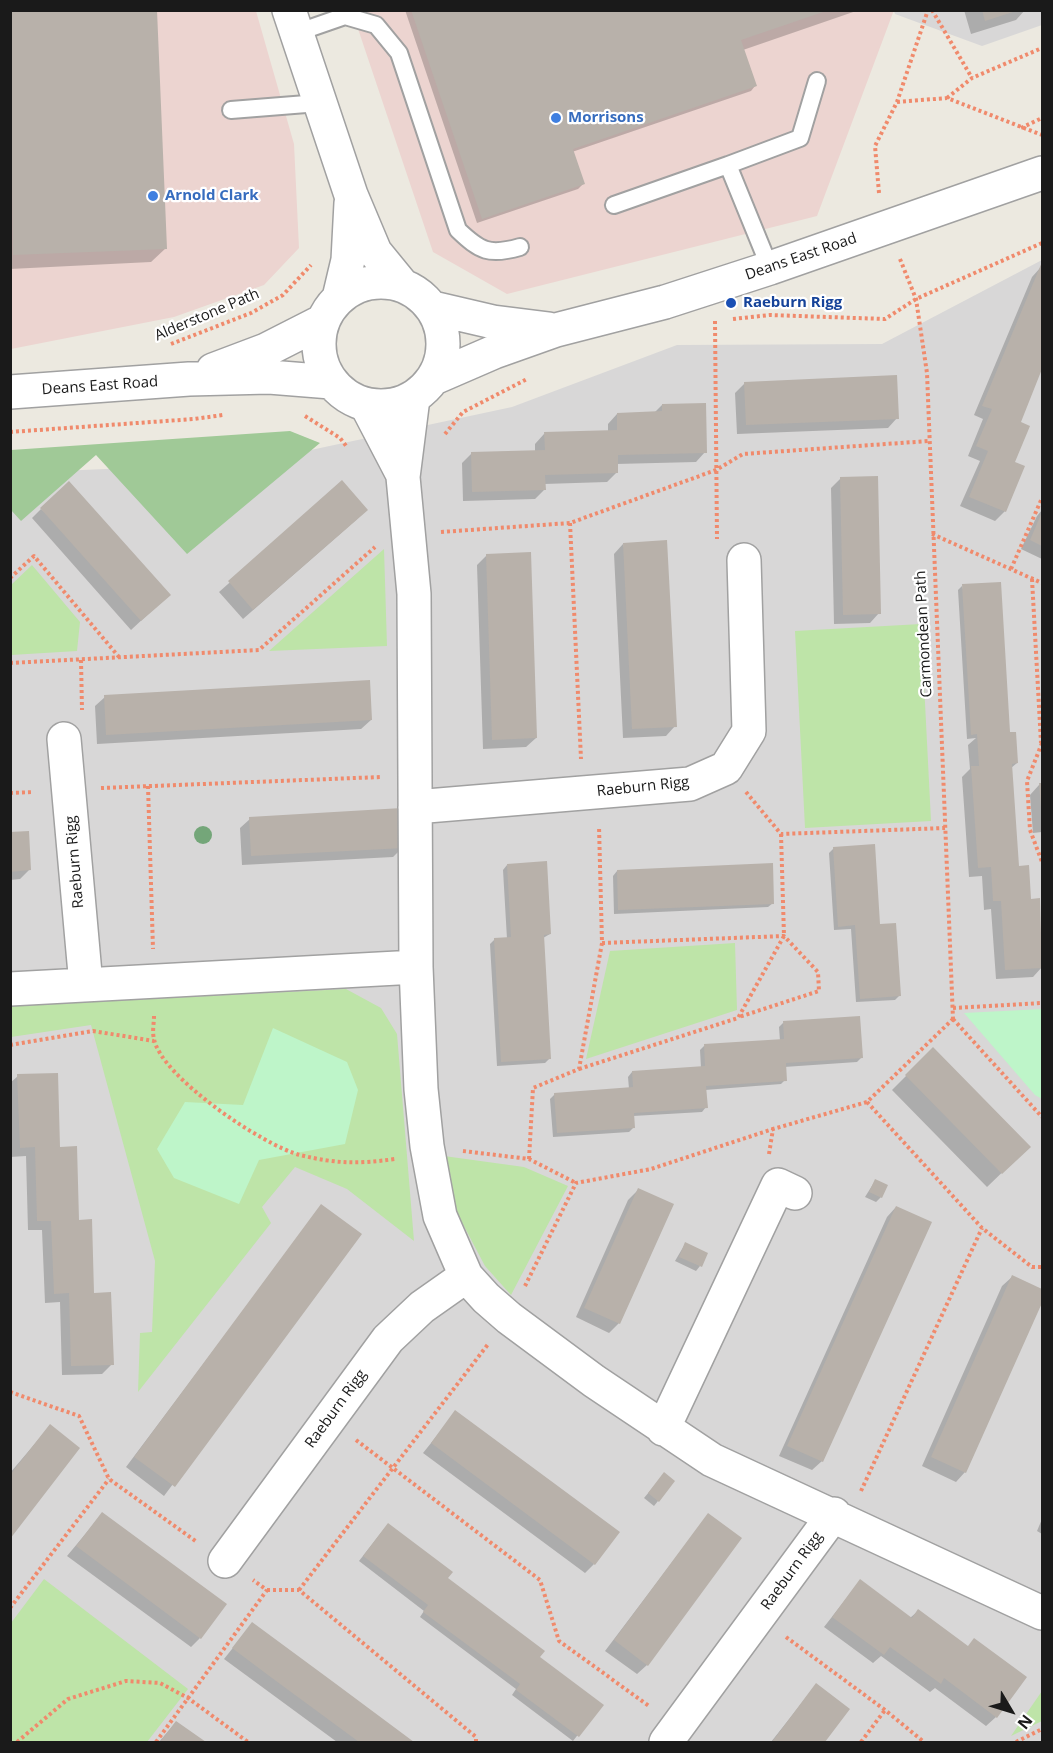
<!DOCTYPE html>
<style>
body{margin:0}
#map{position:relative;width:1053px;height:1753px;overflow:hidden;background:#ece9e0;font-family:"Open Sans",sans-serif}
canvas{display:block}
.frame{position:absolute;inset:0;border:12px solid #1a1a1a;pointer-events:none}
.north{position:absolute;left:981px;top:1681px;width:60px;height:60px;-webkit-text-stroke:4px #fff;paint-order:stroke;rotate:128deg;font-size:16px;font-weight:700;line-height:24px;text-align:center;color:#1a1a1a}
.north::after{content:'';display:block;margin:auto;width:21px;height:27px;background:#1a1a1a;clip-path:polygon(50% 0,100% 100%,50% 72%,0 100%)}
</style>
<div id="map">
<canvas width="1053" height="1753"></canvas>
<div class="frame"></div>
<div class="north">N</div>
</div>
<script>
const context = document.querySelector('canvas').getContext('2d');
context.lineJoin = 'round';
function fill(path, color) { context.fillStyle = color; context.fill(path, 'evenodd'); }
function trace(path, color, width, dash) { context.strokeStyle = color; context.lineWidth = width; context.lineCap = dash ? 'butt' : 'round'; context.setLineDash(dash || []); context.stroke(path); }
function write(font, color, halo, rows, align = 'center') {
  context.font = font + ' "Open Sans",sans-serif'; context.lineWidth = 4.5; context.setLineDash([]); context.textBaseline = 'middle'; context.strokeStyle = halo; context.fillStyle = color; for (const [text, x, y, turn = 0] of rows) {
    context.save(); context.translate(x, y); context.rotate((+turn || 0) * Math.PI / 180); context.textAlign = isNaN(turn) ? turn : align; if (halo) context.strokeText(text, 0, 0); context.fillText(text, 0, 0); context.restore();
  }
}
const residential = new Path2D(`
 M894,11H1042V25L982,46L895,14Z
 M1042,260V1742H11L10,473L250,463L512,407L677,345L882,344Z`);
const commercial = new Path2D(`
 M894,10L817,216L507,294L433,252L352,11Z
 M10,11H256L294,144L299,248L264,285L174,317L11,349Z`);
const grass = new Path2D(`
 M384,549L387,646L269,651Z
 M32,565L80,622L77,651L11,655V585Z
 M921,624L931,821L805,828L795,631Z
 M735,943L737,1010L586,1059L610,951Z
 M346,989L381,1008L397,1034L414,1241L347,1189L295,1167L262,1207L271,1223L138,1392L140,1333L152,1332L155,1261L91,1025L11,1037V1006Z
 M444,1156L524,1167L568,1186L511,1295L485,1266L456,1211Z
 M44,1579L188,1689L147,1742H11V1623Z
 M1042,1691V1721L1011,1736Z`);
const forest = new Path2D(`
 M290,431L320,443L187,554L96,455L21,521L11,510V450Z`);
const park = new Path2D(`
 M1042,1009V1099L1035,1095L964,1013Z
 M273,1028L347,1062L358,1090L345,1144L259,1160L239,1204L174,1178L157,1149L185,1102L243,1105Z`);
const shadow = new Path2D(`
 M10,10L166,248L151,262L10,269Z
 M405,10H859L743,50L755,86L751,91L572,152L583,184L578,189L477,223Z
 M964,10H1025L1016,20L971,34Z
 M1041,267L1042,366L1019,422L1005,511L995,521L960,506L980,461L968,456L983,419L974,415L1032,277Z
 M745,383L897,418L888,428L737,434L735,393Z
 M662,405L705,452L696,462L616,464L617,472L607,482L544,484V490L535,499L463,501L462,463L472,453L535,452V444L544,434L608,432V424L617,414L654,413Z
 M841,478L879,613L870,623L834,624L831,488Z
 M342,483L357,519L243,619L219,592Z
 M41,509L159,604L131,630L32,518Z
 M1042,510V559L1021,549L1037,516Z
 M623,544L675,726L666,736L623,738L614,554Z
 M487,555L536,738L526,747L483,749L477,565Z
 M962,586L1017,763L1011,768L1018,867L1030,900L1038,899L1042,967L1033,977L996,979L991,909L984,910L982,876L969,877L962,777L970,769L968,745L976,738L967,739L958,590Z
 M105,697L371,720L361,729L97,744L95,706Z
 M1039,785H1042V832L1033,833L1030,795Z
 M250,819L403,847L393,857L242,865L240,828Z
 M10,834L29,870L20,879L10,880Z
 M834,848L879,925L899,996L895,1000L856,1002L851,929L834,930L829,853Z
 M507,865L550,934L543,938L550,1058L545,1063L497,1066L490,944L495,939H507L503,870Z
 M617,871L773,903L768,907L614,914L613,876Z
 M783,1023L861,1058L857,1062L784,1067L785,1080L781,1084L705,1090L706,1107L702,1112L633,1116L634,1127L629,1132L553,1137L550,1099L555,1094L629,1089L628,1077L632,1072L701,1068L700,1050L704,1046L780,1041L779,1027Z
 M933,1049L1014,1161L987,1187L892,1090Z
 M18,1076L58,1148L78,1221L93,1294L112,1364L102,1374L62,1375L60,1302L45,1303L42,1230H28L26,1156L10,1157V1083Z
 M875,1181L881,1197L876,1202L865,1197Z
 M638,1190L619,1323L609,1333L576,1317L628,1200Z
 M322,1206L360,1234L164,1496L126,1467Z
 M896,1207L822,1461L812,1470L779,1456L887,1217Z
 M685,1244L700,1266L696,1271L675,1261Z
 M1012,1277L1042,1290V1299L965,1472L956,1482L922,1466L1002,1286Z
 M456,1412L594,1564L585,1573L423,1453Z
 M50,1426L10,1536V1473Z
 M660,1479L673,1482L654,1506L644,1498Z
 M102,1514L200,1638L191,1647L67,1556Z
 M708,1515L647,1665L637,1674L605,1651Z
 M1042,1519V1534L1037,1531Z
 M384,1529L446,1578L538,1657L601,1705L573,1741L512,1695L516,1689L420,1617L424,1611L359,1561Z
 M860,1581L910,1618L918,1611L996,1717L986,1726L935,1688L930,1692L881,1656L873,1663L824,1627Z
 M252,1624L412,1742H337L224,1659Z
 M816,1685L848,1709L823,1742H771Z
 M176,1722L203,1742H159Z`);
const building = new Path2D(`
 M10,10H157L167,249L13,255Z
 M411,10H825L826,11L741,40L757,86L573,149L585,184L482,219Z
 M982,10H1016V11L985,21Z
 M1042,262V369L1021,422L1030,426L1015,462L1025,466L1006,512L969,497L988,451L976,446L992,409L982,406Z
 M897,375L899,419L746,425L744,382Z
 M706,403L707,453L618,455V473L545,475L546,490L472,492L471,452L545,450L544,432L617,430V413L662,411V404Z
 M878,476L881,614L843,615L840,477Z
 M342,480L368,510L253,610L228,581Z
 M69,481L171,595L141,621L40,508Z
 M1042,512V546L1030,540Z
 M667,540L677,727L632,729L623,543Z
 M531,552L537,738L492,740L486,554Z
 M1001,582L1010,732H1016L1018,763L1012,764L1019,866L1029,865L1031,899L1040,898L1042,968L1005,970L1001,901H993L991,867L978,868L971,766H979L977,734L971,735L962,584Z
 M370,680L372,720L106,735L104,695Z
 M1039,783H1042V808H1041Z
 M402,808L404,848L251,856L249,817Z
 M29,831L31,870L10,872V832Z
 M875,844L880,924L896,923L901,996L860,999L855,925L838,927L833,847Z
 M547,861L551,934L544,935L551,1059L501,1062L494,938L511,937L507,864Z
 M773,863L774,904L618,910L617,870Z
 M860,1016L863,1058L786,1063L787,1081L706,1086L708,1108L634,1113L635,1128L557,1133L554,1093L633,1087L632,1071L705,1066L704,1044L784,1039L783,1021Z
 M933,1047L1031,1147L1002,1174L905,1075Z
 M58,1073L60,1147L77,1146L79,1220L92,1219L94,1293L111,1292L114,1365L71,1366L69,1293L54,1294L51,1221H37L35,1147L20,1148L17,1074Z
 M875,1179L888,1185L882,1198L869,1192Z
 M638,1188L674,1204L620,1324L584,1308Z
 M321,1204L362,1234L175,1487L134,1457Z
 M896,1206L932,1222L823,1462L787,1446Z
 M685,1242L708,1253L702,1267L679,1257Z
 M1012,1275L1042,1289V1303L966,1473L931,1457Z
 M455,1410L620,1532L595,1565L431,1443Z
 M50,1424L80,1448L10,1539V1475Z
 M664,1472L675,1481L659,1502L648,1493Z
 M102,1512L227,1604L201,1639L76,1546Z
 M708,1513L742,1538L648,1666L614,1640Z
 M388,1523L453,1572L448,1578L545,1651L540,1657L604,1705L579,1737L516,1690L520,1684L423,1612L428,1605L363,1556Z
 M860,1579L912,1618L918,1609L968,1646L974,1638L1027,1677L997,1718L944,1678L941,1684L890,1647L884,1655L832,1617Z
 M252,1622L332,1681L414,1742H359L272,1678L232,1648Z
 M816,1683L850,1709L825,1742H772Z
 M176,1721L206,1742H160Z`);
const path = new Path2D(`
 M932,10L972,78
 M947,98L972,78L1042,48
 M897,102L947,98L1042,135
 M1021,128L1042,118
 M879,193L875,146L897,102L928,10
 M900,259L916,299L927,373L953,1019
 M733,319L770,315L885,319L916,299L1042,243
 M715,321L717,539
 M171,344L251,313L283,295L311,265
 M305,416L340,438L347,447
 M10,432L194,419L223,415
 M445,434L463,412L527,379
 M570,523L581,759
 M441,532L570,523L716,470L743,454L929,441
 M932,534L1042,583
 M1011,569L1042,498
 M10,578L34,556L119,657
 M1032,579L1041,743
 M81,660L82,710
 M10,663L259,650L375,547
 M1042,743L1027,781L1030,830L1042,862
 M148,786L153,949
 M101,788L381,777
 M746,792L781,834L945,828
 M10,793L34,792
 M602,943L784,936L818,972L819,991L739,1017
 M953,1008L1042,1003
 M154,1016C154,1023 152,1032 154,1039C161,1077 264,1146 300,1155C337,1164 358,1164 395,1159
 M953,1019L1042,1117
 M10,1045L93,1031L154,1041
 M579,1069L738,1018L784,936L781,834
 M867,1102L982,1228L1032,1267H1042
 M463,1151L529,1159L576,1183
 M769,1154L773,1129L867,1102L953,1019
 M529,1159L533,1088L579,1069L602,943L599,826
 M525,1286L576,1183L651,1169L773,1129
 M10,1392L79,1416L109,1479L197,1542
 M356,1440L540,1580L559,1641L649,1706
 M861,1491L982,1228
 M267,1590H299L476,1737V1742
 M299,1590L489,1343
 M10,1608L109,1479
 M786,1637L885,1710L924,1742
 M17,1742L68,1699L126,1681L160,1683L188,1698L248,1742
 M156,1742L267,1590L253,1580
 M861,1742L885,1710
 M1016,1742L1042,1729`);
const service = new Path2D(`
 M296,33L345,16L376,25L399,53L458,230C480,251 489,256 520,247
 M231,110L319,103
 M614,205L728,165
 M770,268L728,165L800,138L817,81`);
const minor = new Path2D(`
 M413,398L403,477L414,594L416,967L421,1089L427,1146L440,1216L466,1276L486,1298L509,1318L594,1381L712,1460L1042,1613
 M367,406L403,475
 M64,739L86,985
 M415,807L690,784L726,768L749,731L744,560
 M10,989L416,967
 M663,1429L778,1185L795,1193
 M225,1561L388,1339L422,1307L466,1276
 M666,1742L834,1514`);
const tertiary = new Path2D(`
 M289,10L351,195L375,252L402,285
 M319 344a62 62 0 1 1 124 0a62 62 0 1 1-124 0Z
 M339,298L348,260L351,203
 M433,308L493,322L549,329
 M213,370L266,350L323,321
 M434,378L494,352L556,330L665,302L770,268L1042,173
 M10,392L189,379L269,377L331,382`);
const trees = [
 [203,835]
];
const markers = [
 [556,118,6,"#3f7fe0"],
 [153,196,6,"#3f7fe0"],
 [731,303,6,"#1a4fb4"]
];
const shopNames = [
 ["Morrisons",568,118],
 ["Arnold Clark",165,196]
];
const streetNames = [
 ["Deans East Road",801,257,-19],
 ["Alderstone Path",207,315,-23],
 ["Deans East Road",100,386,-4],
 ["Carmondean Path",924,634,-93],
 ["Raeburn Rigg",643,787,-6],
 ["Raeburn Rigg",75,862,-95],
 ["Raeburn Rigg",336,1409,-54],
 ["Raeburn Rigg",792,1571,-54]
];
const transitNames = [
 ["Raeburn Rigg",743,303]
];
fill(residential, '#d8d7d7');
fill(commercial, '#ecd4d0');
fill(grass, '#bee4a8');
fill(forest, '#a0c997');
fill(park, '#bef5c9');
fill(shadow, '#0003');
fill(building, '#b8b1aa');
trace(service, '#a1a1a1', 20);
trace(minor, '#a1a1a1', 36);
trace(tertiary, '#a1a1a1', 36);
trace(path, '#f08a6c', 4, [3, 3]);
trace(service, '#fff', 16);
trace(minor, '#fff', 33);
trace(tertiary, '#fff', 33);
context.fillStyle = '#74a679';
for (const [x, y] of trees) { context.beginPath(); context.arc(x, y, 9, 0, 2 * Math.PI); context.fill(); }
for (const [x, y, r, color] of markers) { const dot = new Path2D(); dot.arc(x, y, r, 0, 2 * Math.PI); context.fillStyle = color; context.fill(dot); trace(dot, '#fff', 2); }
write('bold 15px', '#366cbe', '#fff', shopNames, 'left');
write('15px', '#1a1a1a', '#fff', streetNames);
write('bold 15px', '#164399', '#fff', transitNames, 'left');
</script>
